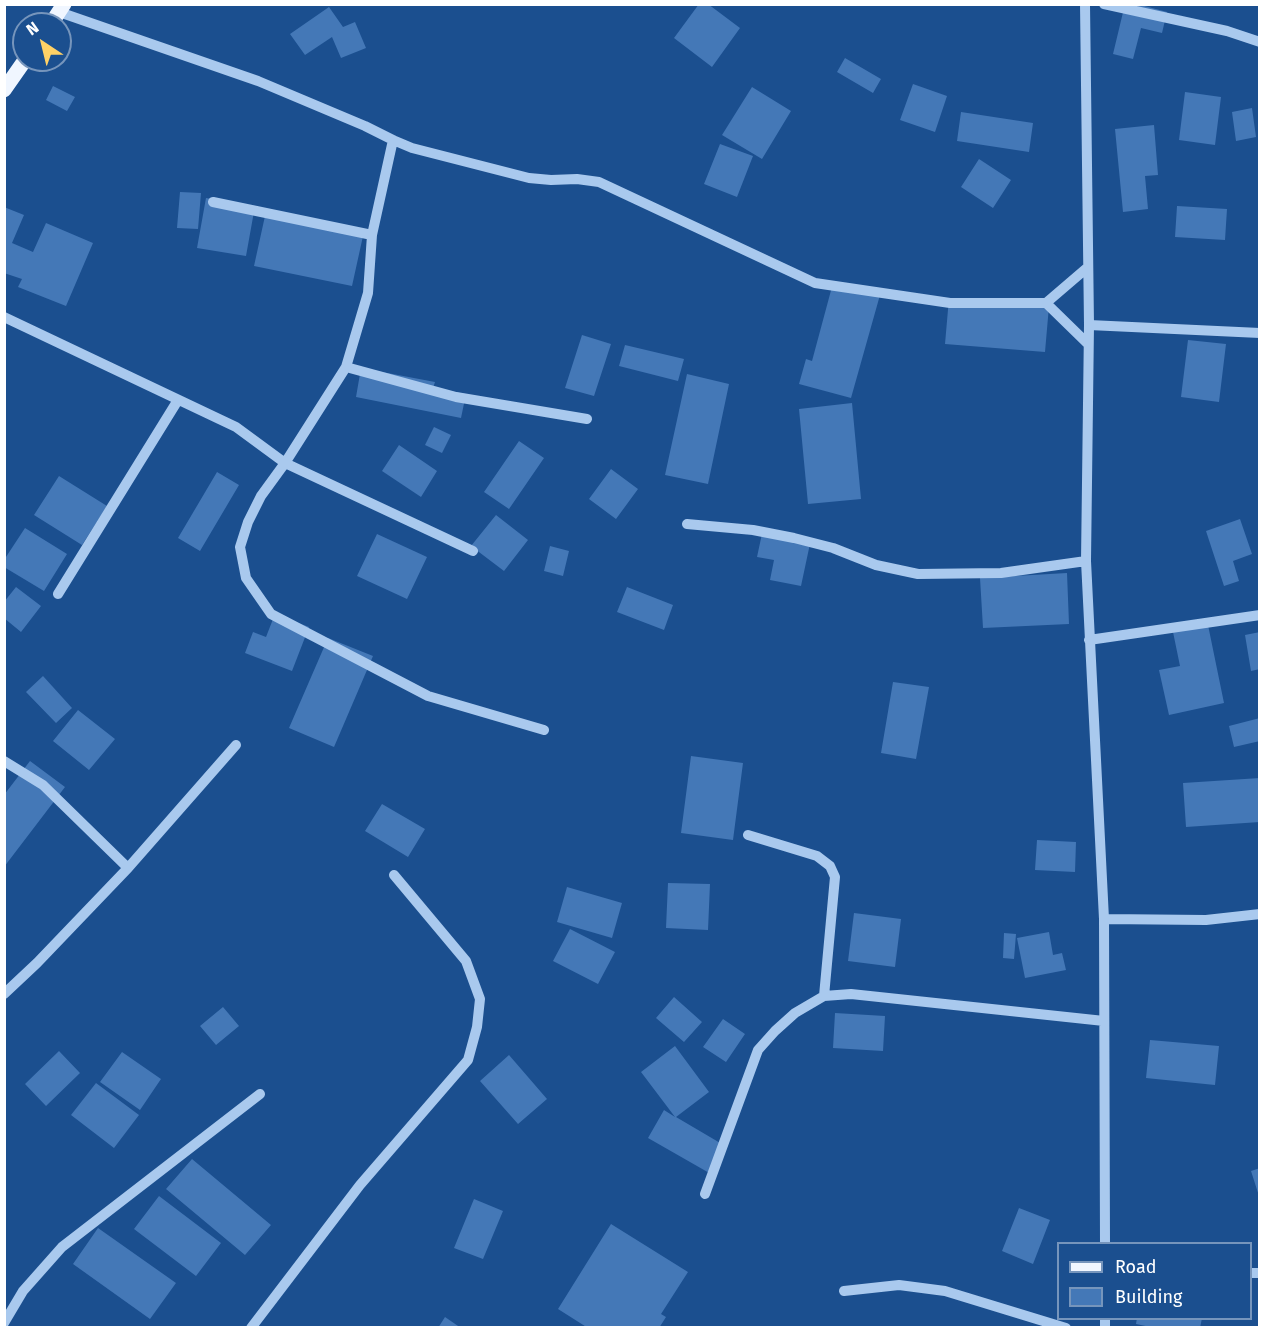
<!DOCTYPE html>
<style>
body{margin:0}
#map{position:relative;width:1264px;height:1332px;overflow:hidden;background:#1b4f8f;font-family:"Fira Sans",sans-serif}
canvas{display:block}
.frame{position:absolute;inset:0;border:6px solid #fff;pointer-events:none}
.legend{position:absolute;left:1057px;top:1242px;width:195px;height:78px;box-sizing:border-box;background:#1b4f8f;border:2px solid #7695bc;margin:0;padding:8px 10px;list-style:none;font-size:18px;color:#fff}
.legend li{display:flex;align-items:center;gap:12px;height:30px}
.legend b{width:30px;border:2px solid #7695bc}
.north{position:absolute;left:12px;top:12px;width:60px;height:60px;box-sizing:border-box;background:#1b4f8f;border:2px solid #7695bc;border-radius:50%;rotate:325deg;font-size:16px;font-weight:700;line-height:24px;text-align:center;color:#fff}
.north::after{content:'';display:block;margin:auto;width:21px;height:27px;background:#ffd166;clip-path:polygon(50% 0,100% 100%,50% 72%,0 100%)}
</style>
<div id="map">
<canvas width="1264" height="1332"></canvas>
<div class="frame"></div>
<ul class="legend">
<li><b style="height:8px;background:#f0f6ff"></b>Road</li>
<li><b style="height:16px;background:#4478b7"></b>Building</li>
</ul>
<div class="north">N</div>
</div>
<script>
const context = document.querySelector('canvas').getContext('2d');
context.lineJoin = 'round';
function fill(path, color) { context.fillStyle = color; context.fill(path, 'evenodd'); }
function trace(path, color, width, dash) { context.strokeStyle = color; context.lineWidth = width; context.lineCap = dash ? 'butt' : 'round'; context.setLineDash(dash || []); context.stroke(path); }
const building = new Path2D(`
 M699,4H708L740,28L712,67L674,38Z
 M1125,4H1137L1167,12L1162,33L1141,28L1133,59L1113,54Z
 M329,7L343,27L355,22L366,48L341,58L332,37L305,55L290,34Z
 M845,58L881,79L873,93L837,72Z
 M913,84L947,96L935,132L900,120Z
 M53,86L75,97L67,111L46,100Z
 M752,87L791,111L762,159L722,135Z
 M1185,92L1221,97L1215,145L1179,140Z
 M1252,108L1256,137L1236,141L1232,112Z
 M961,112L1033,123L1029,152L957,141Z
 M1154,125L1158,175L1145,176L1148,209L1123,212L1115,129Z
 M720,144L753,156L737,197L704,184Z
 M979,159L1011,180L993,208L961,187Z
 M180,192L201,193L198,229L177,228Z
 M206,198L255,206L246,256L197,248Z
 M1177,206L1227,209L1225,240L1175,237Z
 M4,207L24,215L12,243L33,252L46,223L93,243L66,306L18,287L22,279L4,273Z
 M265,216L363,236L352,286L254,266Z
 M833,283L880,295L851,398L799,384L806,359L812,361Z
 M949,298L1049,306L1045,352L945,344Z
 M582,335L611,344L594,396L565,388Z
 M1188,340L1226,344L1219,402L1181,397Z
 M625,345L684,359L678,381L619,366Z
 M361,368L435,382L433,388L466,394L461,418L356,397Z
 M687,374L729,384L708,484L665,475Z
 M852,403L861,499L808,504L799,409Z
 M434,427L451,435L442,453L425,445Z
 M519,441L544,458L509,509L484,492Z
 M399,445L437,471L421,497L382,471Z
 M611,469L638,489L616,519L589,499Z
 M217,472L239,485L200,551L178,538Z
 M59,476L107,506L82,545L34,515Z
 M496,515L528,540L504,571L471,546Z
 M1240,519L1252,554L1233,561L1239,581L1224,586L1206,531Z
 M25,528L67,554L44,591L4,567V560Z
 M763,529L811,539L801,586L770,580L774,560L757,557Z
 M377,534L427,557L407,599L357,576Z
 M550,546L569,551L563,576L544,571Z
 M1067,573L1069,624L983,628L980,578Z
 M16,587L41,606L21,632L4,618V602Z
 M627,587L673,605L664,630L617,612Z
 M275,614L309,627L292,671L245,653L253,632L266,637Z
 M1208,625L1224,703L1169,715L1159,670L1180,666L1173,632Z
 M1260,632V669L1251,671L1245,635Z
 M328,638L373,656L334,747L289,728Z
 M43,676L72,708L56,723L26,692Z
 M893,682L929,687L916,759L881,753Z
 M78,710L115,739L89,770L53,741Z
 M1260,718V741L1234,747L1229,726Z
 M691,756L743,763L733,840L681,833Z
 M30,761L65,787L4,867V795Z
 M1260,778V822L1186,827L1183,783Z
 M382,804L425,829L408,857L365,831Z
 M1037,840L1076,842L1075,872L1035,870Z
 M668,883L710,884L708,930L666,928Z
 M567,887L622,903L612,938L557,922Z
 M854,913L901,919L895,967L848,961Z
 M570,929L615,952L598,984L553,961Z
 M1049,932L1053,955L1062,953L1066,970L1025,978L1017,938Z
 M1004,933L1016,934L1014,959L1003,958Z
 M674,997L702,1022L684,1042L656,1018Z
 M223,1007L239,1026L216,1045L200,1026Z
 M835,1013L885,1016L883,1051L833,1048Z
 M723,1019L745,1034L726,1062L703,1047Z
 M1150,1040L1219,1046L1215,1085L1146,1078Z
 M675,1046L709,1092L676,1117L727,1147L711,1174L648,1138L664,1110L675,1117L641,1072Z
 M59,1051L80,1073L46,1106L25,1084Z
 M122,1052L161,1079L140,1110L100,1082Z
 M509,1055L547,1099L518,1124L480,1081Z
 M96,1083L139,1115L114,1148L71,1115Z
 M192,1159L271,1225L245,1255L166,1189Z
 M1260,1168V1196H1259L1251,1171Z
 M159,1196L221,1243L196,1276L134,1229Z
 M474,1199L503,1211L483,1259L454,1248Z
 M1019,1208L1050,1220L1033,1264L1002,1251Z
 M611,1224L688,1272L661,1314L666,1317L659,1328H588L558,1309Z
 M98,1228L176,1283L150,1319L73,1264Z
 M445,1317L461,1328H438Z
 M1137,1318H1202L1200,1328H1155L1136,1324Z`);
const minor = new Path2D(`
 M1085,4L1089,325L1086,561L1104,919L1105,1244
 M1104,4L1227,31L1260,42
 M59,12L258,81L365,126L393,140L412,148L529,178L551,180L577,179L599,182L815,283L950,303H1046L1088,267
 M393,140L372,235L368,293L346,367L285,463L473,551
 M213,202L372,235
 M1046,303L1088,344
 M4,317L236,427L285,463L261,496L248,522L240,547L246,578L271,614L428,696L544,730
 M1089,325L1260,333
 M346,367L456,397L587,419
 M687,524L753,530L794,538L833,548L876,565L918,574L1001,573L1086,561
 M58,594L178,400
 M1089,640L1260,615
 M4,761L43,785L128,868
 M748,835L817,856L830,866L835,877L824,996
 M1104,919L1206,920L1260,914
 M4,994L37,963L128,868L236,745
 M705,1194L758,1050L775,1031L795,1013L824,996L851,994L1104,1021
 M1250,1273H1260
 M844,1291L899,1285L945,1291L1066,1328
 M1105,1318V1328
 M4,1323L23,1291L62,1247L260,1094
 M251,1328L360,1185L468,1060L477,1027L480,999L466,961L394,875`);
const major = new Path2D(`
 M51,24L64,4
 M4,90L25,60`);
fill(building, '#4478b7');
trace(minor, '#a9c9ee', 10);
trace(major, '#f0f6ff', 15);
</script>
